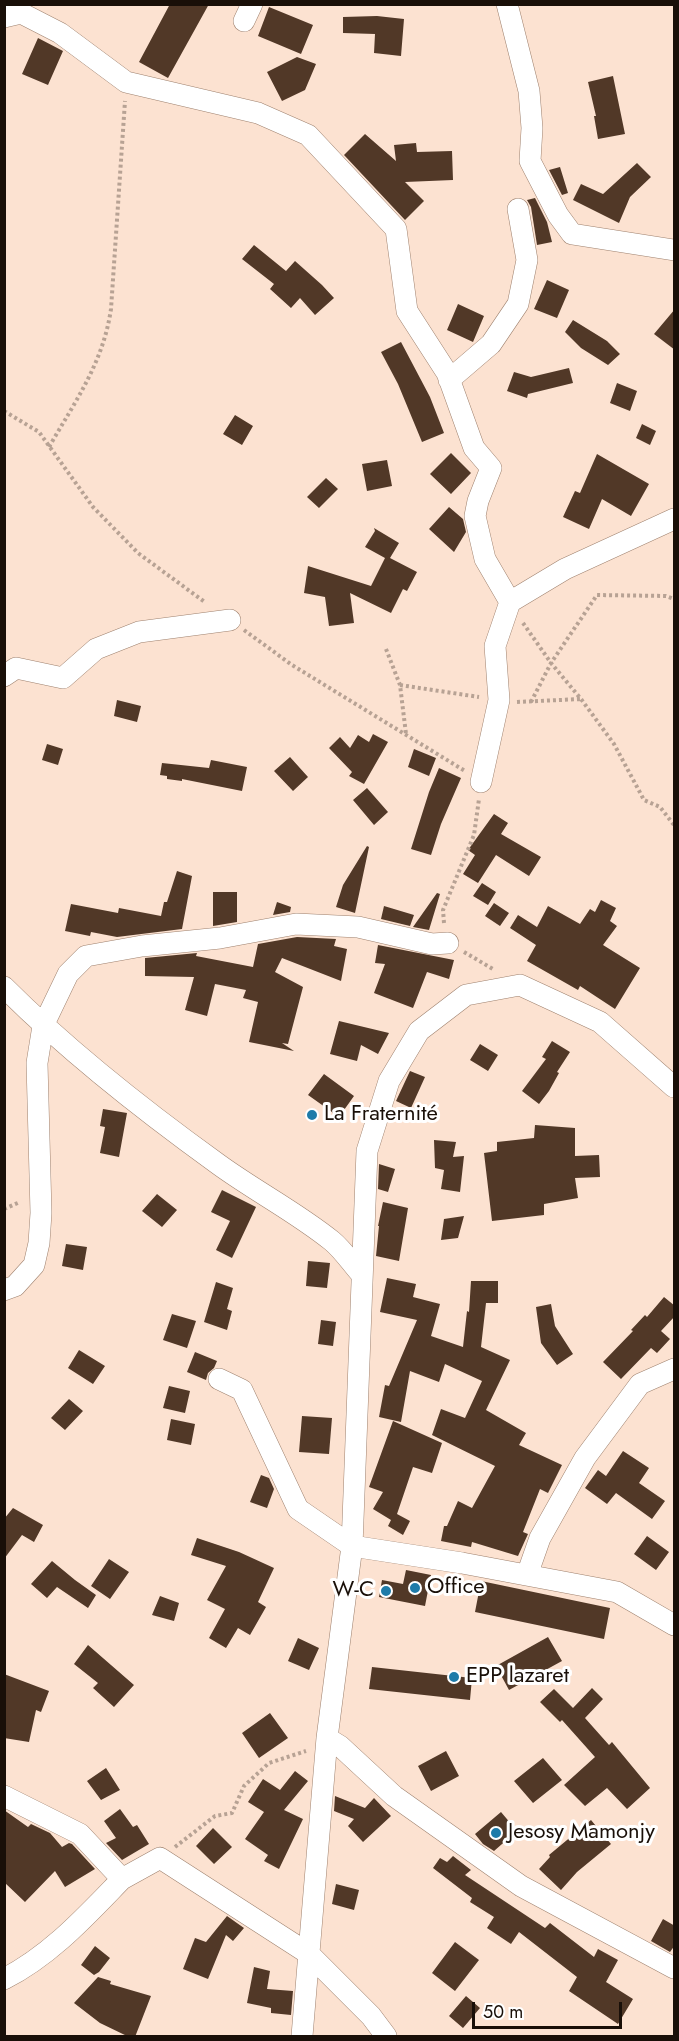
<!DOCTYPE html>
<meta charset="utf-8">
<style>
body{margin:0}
#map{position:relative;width:679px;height:2041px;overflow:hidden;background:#fce2d1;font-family:Jost,sans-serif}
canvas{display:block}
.frame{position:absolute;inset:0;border:6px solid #190f08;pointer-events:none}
.scale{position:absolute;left:472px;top:2002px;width:150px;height:27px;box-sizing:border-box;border:3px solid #190f08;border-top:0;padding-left:8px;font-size:18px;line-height:21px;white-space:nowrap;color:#190f08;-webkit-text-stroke:4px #fff;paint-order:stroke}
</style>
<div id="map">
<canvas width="679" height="2041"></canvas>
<div class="frame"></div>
<div class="scale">50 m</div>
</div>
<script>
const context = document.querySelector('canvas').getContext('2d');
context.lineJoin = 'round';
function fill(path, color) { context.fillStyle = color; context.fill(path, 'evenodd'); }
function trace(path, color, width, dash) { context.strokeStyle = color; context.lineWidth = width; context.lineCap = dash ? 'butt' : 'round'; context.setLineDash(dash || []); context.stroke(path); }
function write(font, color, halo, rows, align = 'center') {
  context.font = font + ' Jost,sans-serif'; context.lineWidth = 6; context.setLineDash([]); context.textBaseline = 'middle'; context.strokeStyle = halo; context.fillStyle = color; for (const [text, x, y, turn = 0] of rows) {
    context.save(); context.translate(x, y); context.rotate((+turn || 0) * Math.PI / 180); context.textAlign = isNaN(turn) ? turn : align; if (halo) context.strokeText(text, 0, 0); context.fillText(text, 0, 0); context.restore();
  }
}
const building = new Path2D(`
 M170,4H209L168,78L139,62Z
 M269,7L313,25L301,54L258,36Z
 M377,16L404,19L401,56L374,53L375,34L343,33V17Z
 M38,38L63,51L48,85L22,74Z
 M297,57L316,64L305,90L282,101L267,72Z
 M613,76L625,134L598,139L594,116H596L588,82Z
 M365,134L396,161L394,145L416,143L417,152L452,151L453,180L405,182L424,201L405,220L344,155Z
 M637,163L651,177L630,197L619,223L573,200L581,184L603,194Z
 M560,167L568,193L562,195L549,170Z
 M535,198L547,222L552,242L537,245L531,207L527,200Z
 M254,245L286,271L295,261L322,285L334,298L315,315L300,298L291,308L270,289L274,284L242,259Z
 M547,280L569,290L557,318L534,309Z
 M458,304L484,316L473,342L447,330Z
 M675,309V350L654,334Z
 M573,320L607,341L620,354L608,365L581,348L565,332Z
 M401,342L430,397L444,433L422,442L398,384L381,352Z
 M569,368L573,383L528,394L527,398L507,391L514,372L531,377Z
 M617,383L637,391L630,411L610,403Z
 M235,415L253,426L242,445L223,434Z
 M642,424L656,431L650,445L636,438Z
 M451,453L471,473L451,494L430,474Z
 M597,454L649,484L631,516L602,499L589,529L563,517L575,491L580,493Z
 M387,460L392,486L367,491L362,464Z
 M326,478L338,489L319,508L307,497Z
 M449,507L463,519L466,532L454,552L429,529Z
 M374,528L399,543L390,558L417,572L407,591L403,589L391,613L350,593L354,623L329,626L325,597L304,593L308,566L371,586L385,558L365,547L375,531Z
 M117,700L141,706L137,722L114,716Z
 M373,734L388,742L364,784L349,776L352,772L329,748L340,737L350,748L358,735L369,742Z
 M47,744L63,749L58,765L42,760Z
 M414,749L436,758L429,776L408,767Z
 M290,757L308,777L293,791L274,771Z
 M211,760L247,767L242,791L182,779V781L167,779V776L160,775L162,763L209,768Z
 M439,768L461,778L441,824L431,855L411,849L429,792Z
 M367,788L388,812L374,825L353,800Z
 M494,814L508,823L501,834L541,857L529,876L496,855L478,883L463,874L475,855L468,850Z
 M367,846L369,847L355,913L336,907L343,885Z
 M177,871L192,876L182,929L117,937L91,932L90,936L65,931L71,904L118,913L119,908L161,916L164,902H167Z
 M482,883L496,892L488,905L473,896Z
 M213,892H237V922L213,926Z
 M437,893L440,894L429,930L413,927Z
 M601,900L616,908L610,921L617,926L603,945L640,968L615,1009L580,986L578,990L527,961L536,945L510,928L518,915L537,927L548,906L580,924L590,909L595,912Z
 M277,902L291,907L290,912L273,915Z
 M494,903L509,913L500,926L485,916Z
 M384,906L414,915L410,926L381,919Z
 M297,937L336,939L334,946L347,949L341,981L282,958L275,972L303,987L288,1044L282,1043L294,1051L249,1042L258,1002L243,998L246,990L215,984L207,1016L185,1010L194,977L145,976V958L197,953L196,956L253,967L258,944Z
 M378,945L454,960L449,979L427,972L413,1008L374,993L385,964L375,963Z
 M339,1021L389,1033L378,1054L361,1045L357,1061L330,1054Z
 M552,1041L570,1052L557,1072L559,1073L549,1091L539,1104L522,1091L546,1059L542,1057Z
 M480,1044L498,1055L488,1071L470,1060Z
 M410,1071L425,1077L411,1108L396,1101Z
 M324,1074L354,1096L339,1117L308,1095Z
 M103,1109L127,1113L119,1157L100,1153L105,1127L100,1126Z
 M535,1125L575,1128V1156L599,1155L600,1177L575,1178L578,1198L544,1204V1215L492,1221L484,1153L497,1151V1142L534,1138Z
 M434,1140L456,1142L453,1157L464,1156L460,1192L441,1189L444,1170L435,1168Z
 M379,1164L395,1169L388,1192L378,1189Z
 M222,1190L256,1207L232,1258L216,1250L230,1221L211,1212Z
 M157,1194L177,1210L162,1227L142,1211Z
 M383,1202L408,1208L399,1261L376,1256L379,1226H378Z
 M464,1216L458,1238L441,1240L444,1219Z
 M66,1244L87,1247L83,1270L62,1266Z
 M308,1261L330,1263L327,1288L306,1286Z
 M387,1278L416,1284L413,1297L440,1304L431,1336L463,1347L467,1311L469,1312L471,1281H498V1303H486L481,1347L510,1360L486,1410L526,1433L519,1445L562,1465L548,1493L540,1489L523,1532L528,1534L518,1556L472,1542L471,1547L441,1541L444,1526H447L458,1501L472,1508L495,1466L432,1435L441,1409L465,1418L482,1381L445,1364L439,1382L410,1371L401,1422L379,1417L385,1385L389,1386L417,1320L380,1312Z
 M216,1282L233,1288L227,1309L232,1311L227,1330L204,1322Z
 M664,1297L675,1306V1316L661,1331L670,1339L657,1353L651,1348L621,1379L603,1362L633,1331L631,1330L645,1315L647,1317Z
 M551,1304L555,1326L573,1354L557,1365L541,1343L536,1307Z
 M172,1314L196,1321L187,1348L163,1340Z
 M321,1320L336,1322L333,1346L318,1344Z
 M79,1350L105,1366L93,1384L68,1368Z
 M195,1352L217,1361L214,1368L208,1373L206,1380L187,1372Z
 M169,1386L190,1391L185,1413L163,1408Z
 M69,1399L83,1411L65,1430L51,1418Z
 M302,1416L332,1418L329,1454L299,1452Z
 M171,1419L195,1424L191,1445L167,1440Z
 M393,1421L442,1443L432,1473L413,1467L397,1514L410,1521L403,1535L388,1526L391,1520L373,1509L383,1492L369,1487Z
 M623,1451L649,1468L639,1483L665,1501L652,1519L616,1493L607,1504L585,1488L598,1470L606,1476Z
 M261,1475L269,1478L274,1489L267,1508L250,1502Z
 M13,1508L43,1525L34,1542L22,1535L4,1559V1519Z
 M647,1536L669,1552L656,1570L634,1554Z
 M197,1538L239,1552L274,1568L258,1602L266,1607L250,1635L238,1628L226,1648L209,1638L225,1609L207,1600L226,1566L191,1555Z
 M109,1559L129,1572L110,1599L91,1586Z
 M52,1561L75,1580L96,1595L88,1608L57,1587L47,1598L31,1584Z
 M406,1570L431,1575L425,1606L379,1597L382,1580L403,1584Z
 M481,1581L610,1608L604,1639L475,1612Z
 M160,1596L179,1603L174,1621L152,1615Z
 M548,1637L562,1661L509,1690L496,1666Z
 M298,1638L319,1648L309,1670L288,1661Z
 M88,1645L134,1685L114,1707L93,1688L98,1683L74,1664Z
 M372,1667L472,1678L470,1700L369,1689Z
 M4,1674L49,1691L41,1712L36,1710L29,1742L4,1738Z
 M592,1688L603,1699L585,1718L609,1745L612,1742L650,1788L627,1809L607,1788L585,1806L564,1785L595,1757L562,1720L560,1722L540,1702L554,1689L573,1708Z
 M270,1713L288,1738L259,1758L242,1733Z
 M446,1751L459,1776L431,1791L418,1766Z
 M543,1758L562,1780L533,1803L514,1781Z
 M106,1768L120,1790L101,1800L87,1781Z
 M295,1771L308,1781L284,1810L303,1819L279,1869L264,1861L268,1855L245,1839L264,1812L248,1802L263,1779L280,1790Z
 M335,1796L365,1808L374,1798L391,1816L363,1842L348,1826L354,1819L334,1811Z
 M120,1809L133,1827L137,1825L149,1844L122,1860L106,1843L116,1838L104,1821Z
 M4,1810L28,1827L31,1824L50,1833L62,1847L69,1843L72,1844L95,1869L65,1887L55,1871L25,1902L4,1882Z
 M501,1812L517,1831L494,1851L483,1844L475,1834Z
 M591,1820L611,1844L577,1872L561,1890L539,1869L550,1857L549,1855Z
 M213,1828L232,1847L214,1864L196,1846Z
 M453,1856L471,1870L465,1875L545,1928L550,1923L594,1957L598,1949L618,1960L606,1982L633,1999L618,2024L569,1991L577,1977L519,1932L511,1944L487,1928L494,1917L470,1902L472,1898L433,1868L440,1858L447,1862Z
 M336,1884L359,1890L354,1910L332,1904Z
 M227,1916L244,1928L233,1941L226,1935L208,1979L183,1969L195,1938L206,1942Z
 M663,1919L675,1926V1945L670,1952L651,1941Z
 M455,1942L479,1960L455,1991L432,1973Z
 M95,1946L110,1958L99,1972L94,1975L81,1965Z
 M254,1967L270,1971L267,1989L293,1991L291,2015L271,2013V2008L247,2003Z
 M98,1977L111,1981L110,1984L151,1996L135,2037H129L100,2023L74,2003Z
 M466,1996L480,2008L463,2028L449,2016Z`);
const path = new Path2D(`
 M4,411L39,432L93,507L138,553L206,603
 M49,447C76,400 103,363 111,309L125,101
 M523,623L551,663L581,699L614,744L644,800L660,807L674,825
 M244,630L292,665L465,771
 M386,649L400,685L406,734
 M400,685L479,697
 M517,702L581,699
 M531,702L551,663L597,595L666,596L674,599
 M444,923L443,910L474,835L479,799
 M464,952L493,969
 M4,1209L20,1202
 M175,1847L215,1816L232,1813L244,1786L269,1763L306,1751`);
const minor = new Path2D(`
 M507,4L529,91L532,128L530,161L558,215L572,234L674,250
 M4,17L21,13L60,33L126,82L258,113L308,135L396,229L407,311L447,373L474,448L491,468L478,501L475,516L485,559L510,602L495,646L499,700L481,782
 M244,21L252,4
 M449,380L491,344L518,304L527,260L518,209
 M510,602L565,569L674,519
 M4,676L16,668L63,678L96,649L139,632L230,620
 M4,987C70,1053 143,1110 218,1164C255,1191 296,1212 332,1241C343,1250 352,1264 362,1275
 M4,1290L15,1286L34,1265L39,1243L41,1213L37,1063L43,1026L68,974L86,956L142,946L220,938L296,924L358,927L432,944L448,943
 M219,1379L242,1390L298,1509L352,1546L462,1563L617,1592L674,1625
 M527,1575L540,1538L585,1458L640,1384L674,1369
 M327,1738L340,1746L394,1796L521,1886L674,1968
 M4,1796L80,1834L122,1879L160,1858L309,1954L371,2016L386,2036
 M4,1979C51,1955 86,1916 122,1879
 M302,2036L327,1738L352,1546L367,1151L389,1081L419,1031L466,995L520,985L600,1022L674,1087`);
const markers = [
 [312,1115,6,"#1e7ba9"],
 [415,1588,6,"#1e7ba9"],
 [386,1591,6,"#1e7ba9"],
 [454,1677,6,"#1e7ba9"],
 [496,1833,6,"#1e7ba9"]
];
const poiNames = [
 ["La Fraternité",324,1115],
 ["Office",427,1588],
 ["W-C",374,1591,"right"],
 ["EPP lazaret",466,1677],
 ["Jesosy Mamonjy",508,1833]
];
fill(building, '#513827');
trace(minor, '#9e816e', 22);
trace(path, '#b7a294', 4, [3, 3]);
trace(minor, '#fff', 21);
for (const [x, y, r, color] of markers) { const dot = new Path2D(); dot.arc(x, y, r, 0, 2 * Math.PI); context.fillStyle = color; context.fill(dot); trace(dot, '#fff', 2); }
write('22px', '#190f08', '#fff', poiNames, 'left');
</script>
